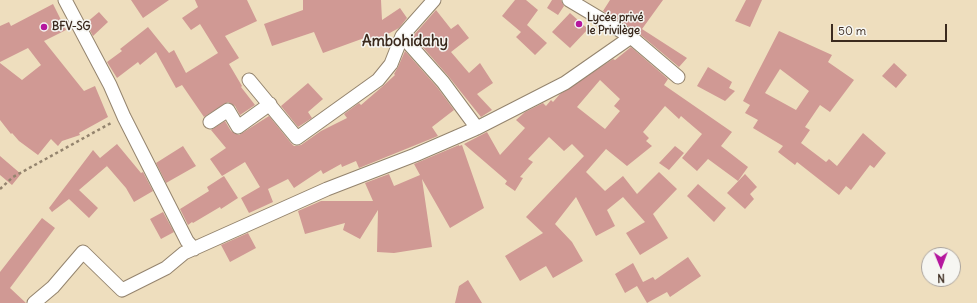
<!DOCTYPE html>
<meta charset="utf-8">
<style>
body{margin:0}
#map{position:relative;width:977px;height:303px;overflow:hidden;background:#eedebe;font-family:Delius,sans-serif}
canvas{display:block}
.north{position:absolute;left:921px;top:247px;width:40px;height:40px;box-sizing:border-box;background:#f6f6f2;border:1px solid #aba49d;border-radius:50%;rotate:179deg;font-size:11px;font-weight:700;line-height:16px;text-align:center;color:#3b2a1e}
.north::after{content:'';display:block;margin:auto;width:14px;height:18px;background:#b5179e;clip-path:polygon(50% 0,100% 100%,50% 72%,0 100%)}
.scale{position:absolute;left:831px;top:24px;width:116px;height:18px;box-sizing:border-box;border:2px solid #3b2a1e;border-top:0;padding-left:5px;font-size:12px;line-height:14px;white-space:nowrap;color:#3b2a1e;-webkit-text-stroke:3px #f6f6f2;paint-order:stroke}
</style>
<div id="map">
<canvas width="977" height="303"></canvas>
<div class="north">N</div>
<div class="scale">50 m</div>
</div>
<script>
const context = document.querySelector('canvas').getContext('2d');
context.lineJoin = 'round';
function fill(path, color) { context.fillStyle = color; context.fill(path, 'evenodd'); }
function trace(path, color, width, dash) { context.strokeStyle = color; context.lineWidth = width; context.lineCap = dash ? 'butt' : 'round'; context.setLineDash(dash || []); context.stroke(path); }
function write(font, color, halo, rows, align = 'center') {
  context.font = font + ' Delius,sans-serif'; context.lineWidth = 3; context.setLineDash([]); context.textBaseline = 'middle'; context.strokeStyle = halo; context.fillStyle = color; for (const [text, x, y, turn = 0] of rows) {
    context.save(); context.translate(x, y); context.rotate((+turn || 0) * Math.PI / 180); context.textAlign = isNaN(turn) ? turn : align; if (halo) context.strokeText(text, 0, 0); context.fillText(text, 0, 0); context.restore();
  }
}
const building = new Path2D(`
 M131,0H169L143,18Z
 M195,0H247L257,21L225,36L239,58L229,64L242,86L241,87L255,105L240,115L235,106L228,102L204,117L182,85L176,88L156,52L140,65L138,62L117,78L107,62L122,51L120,49L148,27L169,53L174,50L186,73L218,53L200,24L191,30L182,18L198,7Z
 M303,0H381L382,20L400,8L407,18L399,28L371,43L367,37L323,53L314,32L272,46L264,24L303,10Z
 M515,0H526L538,10L527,25L547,43L535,55L516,37L521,32L502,16Z
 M552,0H561L564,6L558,15L547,8Z
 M610,0H663L642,29L687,58L679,67L636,31L603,11Z
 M746,0H762L750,27L735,21Z
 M53,4L66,30L44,41L84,91L95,86L108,117L79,133L80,135L62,141L58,146L51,139L38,155L19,141L12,133L11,134L0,120V63L22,80L41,65L28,48L0,62V26L9,22L11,26Z
 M436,10L451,29L458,24L469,38L451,52L469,73L480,63L493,83L477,94L492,110L481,117L449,77L413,36Z
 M99,12L108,22L93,36L86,23Z
 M570,13L588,29L570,48L552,32Z
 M779,31L832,55L828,62L854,80L830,112L820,105L805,127L810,130L801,143L826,162L829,159L837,166L863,133L886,153L874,168L870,165L851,190L846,186L839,195L797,162L795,165L778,152L783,146L753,128L758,120L745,113L750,105L743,101ZM780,69L809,91L796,110L765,93Z
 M631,47L668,79L664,85L732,132L721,146L748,167L738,181L708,159L697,171L682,158L702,134L681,116L679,119L665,106L643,132L649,138L646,141L652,146L627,166L606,149L586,172L605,191L623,176L637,194L659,172L677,189L653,214L668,238L640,255L626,233L645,222L623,197L607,210L615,226L596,236L576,197L555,224L572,242L583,261L553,278L546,266L520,281L505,256L543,233L526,217L584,156L572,144L564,151L549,137L528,159L533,162L520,177L523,178L515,191L505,184L507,181L464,144L487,132L500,155L525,128L516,120L525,112L543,103L546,106L551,100L553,102L560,94L613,59L615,60ZM600,80L620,99L614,106L620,111L605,129L577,107Z
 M405,51L437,87L454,110L432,127L438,136L359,168L356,161L342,167L341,164L323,174L321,170L294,188L288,179L268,189L273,202L249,213L241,198L260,187L245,162L222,176L210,159L226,148L211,130L225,121L231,131L239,135L269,116L291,143L294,146L301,145L321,131L347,118L344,114L359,103L361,105L383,86L395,75L394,74L398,67Z
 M894,63L907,75L896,88L882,76Z
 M708,67L732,82L729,88L735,91L725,101L697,86Z
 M308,83L323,99L308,112L312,118L298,127L281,106Z
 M117,144L141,173L143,172L153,191L134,202L126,188L100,158Z
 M459,145V146L462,145L484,208L450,228L422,179L432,247L394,253L377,252L378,210L360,239L343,230L345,223L305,234L298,211L321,201H373L365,183L389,174L394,186L420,175L414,164Z
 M183,146L196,166L166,183L156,163Z
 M675,146L684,153L669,170L659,163Z
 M93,150L107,166L79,190L98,208L89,218L69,199L52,212L49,208Z
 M0,156L21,174L12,185L0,175Z
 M745,174L757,187L750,194L754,199L745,209L727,193Z
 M224,176L238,198L221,209L220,207L193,223L192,222L188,225L180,209L209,191L207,187Z
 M698,184L726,208L714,222L687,196Z
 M163,212L174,232L161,239L150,219Z
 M42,218L55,228L10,288L26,303H0V272Z
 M248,233L256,248L230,262L221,245Z
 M688,257L701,276L670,297L667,292L647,303L637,286L625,293L615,274L633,263L643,282L653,277L655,280Z
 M468,280L482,303H455L459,286Z`);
const path = new Path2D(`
 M0,189L13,177L111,123`);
const street = new Path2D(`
 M65,0L110,85L124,117L187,241L194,249
 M434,0L402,36L443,82L477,128
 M569,0L631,37
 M249,80L297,138L378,80L391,64L402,36
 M210,122L228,110L238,127L270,104
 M34,303L53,287L83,252L122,290L166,268L184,253L327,189L415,155L477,128L565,83L631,37L678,77`);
const markers = [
 [579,24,4,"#b5179e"],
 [44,27,4,"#b5179e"]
];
const poiNames = [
 ["Lycée privé",587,18],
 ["le Privilège",587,31],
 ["BFV-SG",52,27]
];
const districtNames = [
 ["Ambohidahy",405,42]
];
fill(building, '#d09994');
trace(street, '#94846e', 15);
trace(path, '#94846e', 2.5, [3, 3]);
trace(street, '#fff', 13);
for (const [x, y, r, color] of markers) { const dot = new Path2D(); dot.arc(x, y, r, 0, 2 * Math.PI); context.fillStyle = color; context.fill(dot); trace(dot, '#f6f6f2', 1.5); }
write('bold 11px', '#3b2a1e', '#f6f6f2', poiNames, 'left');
write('bold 15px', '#3b2a1e', '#f6f6f2', districtNames);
</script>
